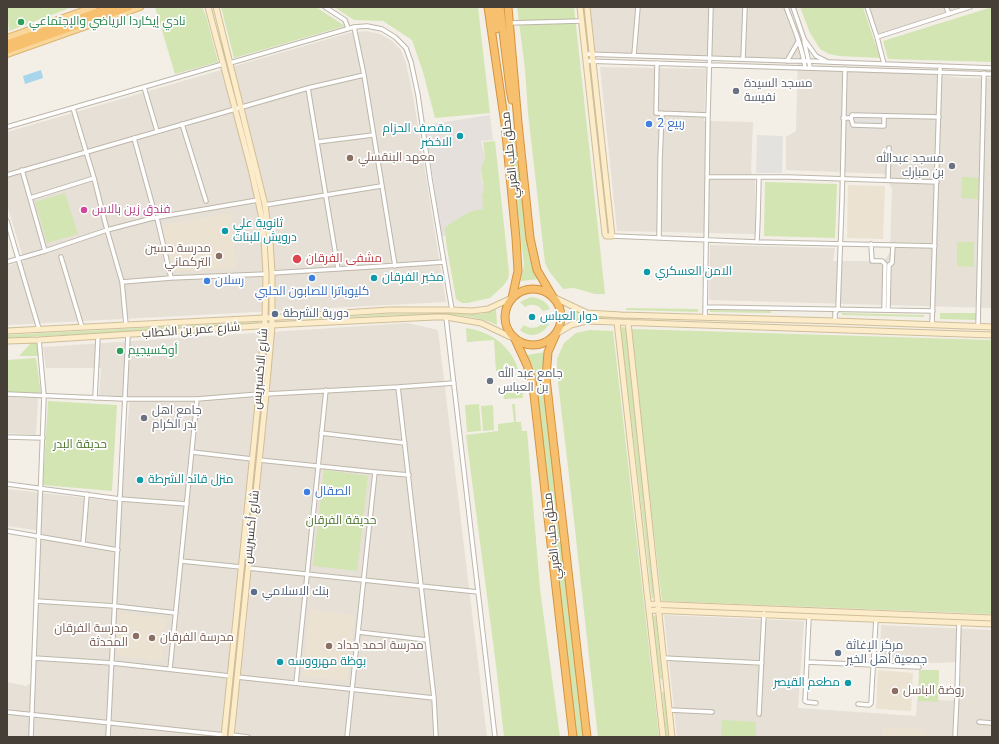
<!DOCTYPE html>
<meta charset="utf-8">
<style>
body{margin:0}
#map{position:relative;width:999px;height:744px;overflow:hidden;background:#f3efe7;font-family:"Nunito Sans",sans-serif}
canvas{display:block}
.frame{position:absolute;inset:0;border:8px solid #463f37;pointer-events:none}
</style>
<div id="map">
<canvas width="999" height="744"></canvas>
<div class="frame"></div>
</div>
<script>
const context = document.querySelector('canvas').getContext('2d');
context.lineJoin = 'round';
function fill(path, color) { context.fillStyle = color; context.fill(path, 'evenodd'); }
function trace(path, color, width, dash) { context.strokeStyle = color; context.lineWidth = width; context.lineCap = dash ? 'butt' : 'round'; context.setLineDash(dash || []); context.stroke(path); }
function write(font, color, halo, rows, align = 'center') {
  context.font = font + ' "Nunito Sans",Cairo,sans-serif'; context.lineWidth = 3.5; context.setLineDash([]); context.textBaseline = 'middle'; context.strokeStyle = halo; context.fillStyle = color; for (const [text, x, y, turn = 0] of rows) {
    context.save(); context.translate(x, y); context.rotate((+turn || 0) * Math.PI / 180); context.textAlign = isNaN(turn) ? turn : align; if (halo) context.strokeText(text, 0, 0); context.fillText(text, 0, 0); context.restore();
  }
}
const residential = new Path2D(`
 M588,7H788L808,68L885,70L963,78H992V308L709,300L710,245L835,248L833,261H884L890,252L892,189L885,174L786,170V137L796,131L798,58L592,54Z
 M869,7H960L879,34Z
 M366,31L380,34L392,41L401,50L406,63L413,96L446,302L7,325V266L24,261L7,205V132L349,33Z
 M600,67L706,69L704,121L753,122L751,171L755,181V234L617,231Z
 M408,323L438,330L487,737H7V682L26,686L32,682L41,531L7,526V489L121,502L130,397L99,395L101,368H46L43,347Z
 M7,397L38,398L36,435L7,433Z
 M664,615L804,621L798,708L916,716L917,699L959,701L961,662L934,663L880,659L881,625L992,630V737H677Z`);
const industrial = new Path2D(`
 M490,115L493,140L481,141L485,157L481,168L482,184L502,230L442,236L425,125Z`);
const education = new Path2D(`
 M848,185L885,186L883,239L847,238Z
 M231,213L236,268L172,272L161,225Z
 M310,609L355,615L347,681L302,676Z
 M119,613L167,618L162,661L117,656Z
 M878,670L913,673L911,711L876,709Z
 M883,728L925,729V737H882Z`);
const green = new Path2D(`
 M7,7H67V9L9,31Z
 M155,7H202L206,16L218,62L175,74Z
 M221,7H316L345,26L234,58Z
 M334,7H478L490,113L435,118L423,72L412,40L383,21L354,20Z
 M517,7H574L605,294H595L574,288L563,289L549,271L545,263L528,113L525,69Z
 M800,7H863L879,55V58L839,56L829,54L820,49L810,33Z
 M992,7V62L888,59L883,41Z
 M508,100C519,151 522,202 529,254L531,263L539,279L521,281L524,265L513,170Z
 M495,141L509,272L508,279L503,286L490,298L467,303H462L456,299L446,242L445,227L469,212L483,209L482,194L484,193L481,168L485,157L483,142Z
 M962,177L979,178L978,199L961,198Z
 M765,182L837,184L835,238L764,236Z
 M65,193L78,234L47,243L35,202Z
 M957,242H974V267L957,266Z
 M531,297C540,298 546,301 550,309L543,311C538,304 532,303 525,307L520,302L524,300Z
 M569,307L585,314L597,316L613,317L603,319H585L570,323Z
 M626,308L698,309V312L626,310Z
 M496,309L497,325C472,313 445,315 418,315C373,315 329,319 284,322V321L385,314L454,313L472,314H481Z
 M710,310L771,311V313L710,312Z
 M842,313L924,315V317L842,315Z
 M940,313H976V320L940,319Z
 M258,322L259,323L222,325L220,327L7,338V335Z
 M544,322L549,324C543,335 530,339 520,330L524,325C532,330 538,328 544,322Z
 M622,327H624L626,330L654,597L652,599L621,330Z
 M466,328C490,331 511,346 518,369L496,371L494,340L467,342Z
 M632,329L992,340V614L662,601L641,424Z
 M590,330L613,331L659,737H598C584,616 572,495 557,374V359L564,343L576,333Z
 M37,342L39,356H19L31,343Z
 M546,352L543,364L547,418L583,737H577L545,467L537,381L532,365L527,355Z
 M36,358L41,394L7,393V360Z
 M522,387L523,398L504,399L503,388Z
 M48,401L117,405L112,491L43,485Z
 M479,404L481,431L467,432L465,405Z
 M512,404H515L516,422H521L522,431H527L540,589L560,737H504L496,665L466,435L498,431V424L514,422Z
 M493,405L494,430L483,431L481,406Z
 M324,470L368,476L357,571L313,566Z
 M654,615L656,617L662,678V680L660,678L653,617Z
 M919,670H939L938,702L918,701Z
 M664,691L669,737H666L662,692Z
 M722,720L756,722V737H721Z`);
const parking = new Path2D(`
 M851,111L889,113L888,130L850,129Z
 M757,135L783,136L782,173H756Z`);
const water = new Path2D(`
 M41,70L43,78L25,84L23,76Z`);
const street = new Path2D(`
 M325,7L345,20L348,28
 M786,7C793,26 803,48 805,68
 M793,7L804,39L816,56L826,61
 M867,7L877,37L884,64
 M946,7L949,14
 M509,23L581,21
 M354,27L364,75L395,266
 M877,37L970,7
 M804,41L810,67
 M585,54L795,61H809L829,62L992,68
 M634,55L638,7
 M743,59L745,7
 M586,61L992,74
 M787,61L798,42
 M230,63L354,27L367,26L382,29L395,37L406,48L411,62L418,95L430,179L452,310
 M657,63L656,113L708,115
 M144,87L157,131
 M308,88L338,269
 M73,108L94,178L107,230L122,282L126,325
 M843,118H851L852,115L939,117
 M851,118L853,125L884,126V116
 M182,124L206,201
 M7,127L223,64
 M134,138L153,207V218
 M317,142L373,135
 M22,170L45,251
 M7,175L308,88L364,75
 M707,177H788L937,182
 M888,180L889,148
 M30,198L94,178
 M265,205L381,186
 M157,218L171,278
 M7,221L39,329
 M612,236L757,242L935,246
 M659,237L660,160L662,113
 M757,242L758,219L759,177
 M871,244L872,261H882L885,264L884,310
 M61,257L82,327
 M7,262L45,251L107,230L153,218L258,200
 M272,273L385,266L444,262
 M122,282L171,278L266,274
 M705,307L933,311
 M888,310L889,265L892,263L893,245
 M446,317L495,737
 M705,317L708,115L711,7
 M835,321V313L838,309L842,200L845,69
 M932,325L940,66
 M978,326L984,73
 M398,387L434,698L436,737
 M7,394L124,399H197L259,394
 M266,394L398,387L454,383
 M95,398L98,337
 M321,433L405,443
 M7,437L43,438
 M192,452L252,459
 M259,460L375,472L409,475
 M7,484L120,499L187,504
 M7,531L118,550
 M83,544L87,494
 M181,561L241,567
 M248,568L478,592
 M36,601L115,606L176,613
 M809,617L805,701L807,702L816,703
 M358,632L427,640
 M34,658L112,663L230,676
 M663,658L762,663
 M807,662L919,667
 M170,669L197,399
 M237,677L434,698
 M296,683L326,390
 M858,704L869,705L871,703L876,619
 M669,710L712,712
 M7,712L225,735
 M759,714L764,613
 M979,722L992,723
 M231,735L248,737
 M31,737L44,396L39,340
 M108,737L128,335
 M347,737L375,472
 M955,737L957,694L959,623`);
const secondary = new Path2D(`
 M208,7L251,169L258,200L262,219L264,239L266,274L265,318L259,394L224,737
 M216,7L265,205L270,241L272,273V326L266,394L231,737
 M580,7L605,234L606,236H612L587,7
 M553,297L587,313L621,315L835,321L992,327
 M617,322L663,737
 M628,322L672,737
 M7,331L265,318L389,310H452L472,311L488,309L512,298
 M556,334L571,325L586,321L992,335
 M7,341L39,340L289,324L435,317H446L481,323L515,339
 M648,604L992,618
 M649,610L992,624`);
const primary = new Path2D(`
 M7,38L94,7
 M7,54L140,7`);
const highway = new Path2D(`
 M488,7L505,124L516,238L518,271L512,298
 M494,7L496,29
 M500,7L510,89L512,100
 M508,7L518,123L530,238L537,270L553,297
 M7,44L112,7
 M7,50L129,7
 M505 317a28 28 0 1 1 56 0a28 28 0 1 1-56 0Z
 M556,334L548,352L546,378L587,737
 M515,339L527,365L532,380L534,395L573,737`);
const markers = [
 [21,22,4,"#2e9e5b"],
 [736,91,4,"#6b7280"],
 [649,124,4,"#3f7fe0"],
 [460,136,4,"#0f9aa8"],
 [350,158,4,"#8d6e63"],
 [952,166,4,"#6b7280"],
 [84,210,4,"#d1479c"],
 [225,231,4,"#0f9aa8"],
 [219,256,4,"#8d6e63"],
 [297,259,5,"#e0444e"],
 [647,272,4,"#0f9aa8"],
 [312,278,4,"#3f7fe0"],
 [374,278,4,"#0f9aa8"],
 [207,281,4,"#3f7fe0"],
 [275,314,4,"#5c6f8a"],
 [532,317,4,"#0f9aa8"],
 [120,351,4,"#2e9e5b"],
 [490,381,4,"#6b7280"],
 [144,418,4,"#6b7280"],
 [140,480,4,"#0f9aa8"],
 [307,492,4,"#3f7fe0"],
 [254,592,4,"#5c6f8a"],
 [136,636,4,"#8d6e63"],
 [152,638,4,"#8d6e63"],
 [329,646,4,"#8d6e63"],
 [838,653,4,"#5c6f8a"],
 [280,662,4,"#0f9aa8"],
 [848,683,4,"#0f9aa8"],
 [895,691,4,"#8d6e63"]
];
const leisureNames = [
 ["نادي إيكاردا الرياضي والإجتماعي",29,22],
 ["أوكسيجيم",128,351]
];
const worshipNames = [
 ["مسجد السيدة",744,84],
 ["نفيسة",744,98],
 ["مسجد عبدالله",944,159,"right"],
 ["بن مبارك",944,173,"right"],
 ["جامع عبد الله",498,374],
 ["بن العباس",498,388],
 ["جامع اهل",152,411],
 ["بدر الكرام",152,425]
];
const shopNames = [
 ["ربيع 2",657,124],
 ["رسلان",215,281],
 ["كليوباترا للصابون الحلبي",312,292,"center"],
 ["الصقال",315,492]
];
const cultureNames = [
 ["مقصف الحزام",452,129,"right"],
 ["الاخضر",452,143,"right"],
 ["ثانوية علي",233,224],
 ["درويش للبنات",233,238],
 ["الامن العسكري",655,272],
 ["مخبر الفرقان",382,278],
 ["دوار العباس",540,317],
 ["منزل قائد الشرطة",148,480],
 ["بوظة مهرووسه",288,662],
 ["مطعم القيصر",840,683,"right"]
];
const streetNames = [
 ["محلق حلب الغربي",511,155,-96],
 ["شارع عمر بن الخطاب",191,331,-4],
 ["شارع الاكسبريس",261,369,-85],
 ["شارع أكسبريس",252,527,-84],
 ["محلق حلب الغربي",553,536,-96]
];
const educationNames = [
 ["معهد البنقسلي",358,158],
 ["مدرسة حسين",211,249,"right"],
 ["التركماني",211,263,"right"],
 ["مدرسة الفرقان",128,629,"right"],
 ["المحدثة",128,643,"right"],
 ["مدرسة الفرقان",160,638],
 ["مدرسة احمد حداد",337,646],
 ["روضة الباسل",903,691]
];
const hotelNames = [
 ["فندق زين بالاس",92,210]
];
const healthNames = [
 ["مشفى الفرقان",306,259]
];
const serviceNames = [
 ["دورية الشرطة",283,314],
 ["بنك الاسلامي",262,592],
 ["مركز الإغاثة",846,646],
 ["جمعية أهل الخير",846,660]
];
const parkNames = [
 ["حديقة البدر",80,445],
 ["حديقة الفرقان",341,521]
];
fill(residential, '#e6e0d6');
fill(industrial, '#e5e0dc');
fill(education, '#ebe2d2');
fill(green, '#d2e5b2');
fill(parking, '#e4e2df');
fill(water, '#a7d5ec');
trace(street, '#beb6aa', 5.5);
trace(secondary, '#d0be99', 7);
trace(primary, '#ddb36b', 8);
trace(highway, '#d5933f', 9);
trace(street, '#fff', 3.5);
trace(secondary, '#fcecc9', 5);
trace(primary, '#f9d79a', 6);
trace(highway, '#f6c06f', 7);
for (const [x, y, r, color] of markers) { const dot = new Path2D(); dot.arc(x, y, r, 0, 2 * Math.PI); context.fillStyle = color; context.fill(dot); trace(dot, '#fff', 1.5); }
write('12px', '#27864d', '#fff', leisureNames, 'left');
write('12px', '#5b616d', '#fff', worshipNames, 'left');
write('12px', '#366cbe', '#fff', shopNames, 'left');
write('12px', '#0d838f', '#fff', cultureNames, 'left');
write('12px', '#463f37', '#fff', streetNames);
write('12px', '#785e54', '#fff', educationNames, 'left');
write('12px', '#b23c85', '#fff', hotelNames, 'left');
write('12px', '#be3a42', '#fff', healthNames, 'left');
write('12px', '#4e5e75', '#fff', serviceNames, 'left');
write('12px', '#4d752d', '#fff', parkNames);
</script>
